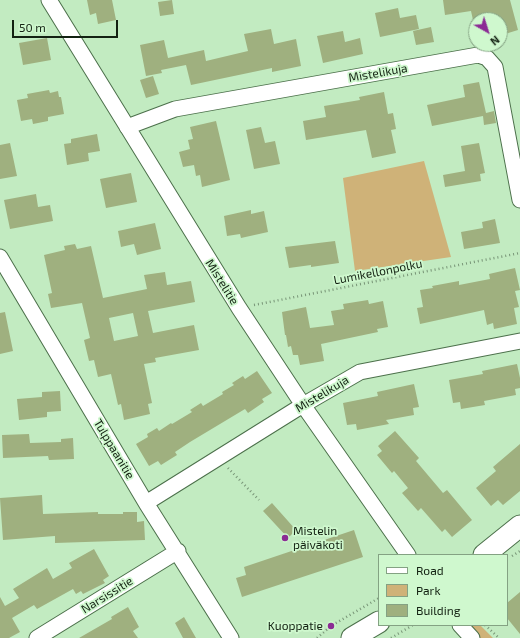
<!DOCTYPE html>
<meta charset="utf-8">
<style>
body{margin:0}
#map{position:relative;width:520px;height:638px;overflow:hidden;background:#c2ebc1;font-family:"Exo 2",sans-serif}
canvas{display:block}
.legend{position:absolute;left:378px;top:554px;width:130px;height:72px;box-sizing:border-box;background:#cff8ce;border:1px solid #84a283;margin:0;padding:5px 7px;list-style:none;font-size:12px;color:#132112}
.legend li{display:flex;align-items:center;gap:8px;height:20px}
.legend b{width:20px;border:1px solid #84a283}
.north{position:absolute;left:468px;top:12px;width:40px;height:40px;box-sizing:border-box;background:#cff8ce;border:1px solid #84a283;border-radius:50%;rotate:141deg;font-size:11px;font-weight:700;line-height:16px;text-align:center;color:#132112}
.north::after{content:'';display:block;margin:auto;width:14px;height:18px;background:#8b2b94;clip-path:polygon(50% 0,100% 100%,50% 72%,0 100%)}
.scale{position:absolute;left:12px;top:20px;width:106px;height:18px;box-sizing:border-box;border:2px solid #132112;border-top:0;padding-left:5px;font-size:12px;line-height:14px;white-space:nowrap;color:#132112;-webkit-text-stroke:3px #cff8ce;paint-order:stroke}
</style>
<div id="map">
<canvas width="520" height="638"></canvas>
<ul class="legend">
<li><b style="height:5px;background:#fff"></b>Road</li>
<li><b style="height:11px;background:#cfb278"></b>Park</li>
<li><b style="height:11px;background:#9fb07f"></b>Building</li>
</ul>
<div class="north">N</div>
<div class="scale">50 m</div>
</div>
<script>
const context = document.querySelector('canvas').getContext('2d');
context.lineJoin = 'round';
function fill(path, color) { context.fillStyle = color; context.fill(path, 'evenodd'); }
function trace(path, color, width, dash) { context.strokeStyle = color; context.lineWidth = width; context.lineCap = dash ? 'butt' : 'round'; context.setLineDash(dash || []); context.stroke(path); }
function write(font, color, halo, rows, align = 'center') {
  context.font = font + ' "Exo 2",sans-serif'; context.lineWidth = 3.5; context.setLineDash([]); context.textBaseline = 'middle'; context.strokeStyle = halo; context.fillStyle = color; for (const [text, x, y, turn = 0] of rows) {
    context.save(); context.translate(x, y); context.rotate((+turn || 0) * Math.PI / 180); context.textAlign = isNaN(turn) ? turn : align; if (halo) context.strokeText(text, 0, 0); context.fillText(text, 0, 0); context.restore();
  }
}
const green = new Path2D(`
 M424,161L451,257L355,271L343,178Z
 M468,625H480L493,638H480Z`);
const building = new Path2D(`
 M87,0H112L116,20L98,24L96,13L90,15Z
 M172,0L174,14L160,16L158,2Z
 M443,0H510L518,30L505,34L501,20H473L471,11L445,15Z
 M398,8L400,18L416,15L419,29L380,37L375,13Z
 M431,27L434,42L416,45L413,31Z
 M271,29L274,44L296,39L301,66L272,72V68L191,85L186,65L161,70L162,73L146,76L140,45L164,40L168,58L204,50L206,61L248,51L244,34Z
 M343,31L345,42L360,38L363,54L323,63L317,36Z
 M47,38L51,60L23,65L19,43Z
 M153,76L159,94L146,98L140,80Z
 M479,82L486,113L494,111L496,123L484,125L483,116L432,126L427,105L465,97L463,85Z
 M49,90L50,93L58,91L59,97H61L64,114L48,117V121L33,124L32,119L21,121L17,100L28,98L27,94Z
 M384,92L388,114L393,113L396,129L391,130L396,153L372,158L366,130L306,140L303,121L326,117L324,106L360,100L359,97Z
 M216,121L230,180L202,187L200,175L196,176L194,165L183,167L179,152L190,149L188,140L193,139L190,127Z
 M261,127L265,143L275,141L280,164L254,169L246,130Z
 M97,134L100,151L88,153L89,161L67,165L64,144L71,143V139Z
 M10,143L17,176L0,179V145Z
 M479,143L485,173L480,174L481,181L445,187L443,175L465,171L461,146Z
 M131,173L137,202L106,208L100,179Z
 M36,194L38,207L50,205L53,221L10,229L4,200Z
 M251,210V214L264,211L268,232L241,238L240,234L227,236L224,216Z
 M495,219L500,243L464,249L461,232L483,228L482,222Z
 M155,223L161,249L137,255L134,244L121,247L118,231Z
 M335,241L339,263L311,267V265L289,268L285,247Z
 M75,244L77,249L91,246L103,298L147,289L144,275L165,272L167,285L191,281L195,302L148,311L153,333L194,325L199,350L155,358L156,362L144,364L152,403L148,404L150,414L124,420L121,404L118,405L111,374L98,377L94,360L89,361L84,340L90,338L82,303L51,308L48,294L52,293L44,255L65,250L64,246ZM133,313L138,336L114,341L109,318Z
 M515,268L520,290L515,291L519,307L514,308L517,324L494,329L493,323L487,325L484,310L420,324L417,308L423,307L420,290L433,288L432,286L459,281V285L490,279L489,274Z
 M368,300L369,304L383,301L388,327L377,329L378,332L321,344L324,361L300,365L298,355H293L291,346L288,347L286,335H285L282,312L306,307L310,328L334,325L331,311L344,309L343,304Z
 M5,312L13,351L0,354V313Z
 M517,364L520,378V388L515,389L516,395L484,401L485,405L461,409L460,402L453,403L449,380L483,374L482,371Z
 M257,371L272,393L262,399L264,402L248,413L245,409L190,442L175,452L177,455L161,465L158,461L149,466L136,444L148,437L147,434L157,428L159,431L171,423L172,424L192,412L190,410L201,403L203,406L223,394L222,392L234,385L232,383L243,376L245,379Z
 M414,384L419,407L413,408L414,415L386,420L389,424L357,430L356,424L347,425L343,403L378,396L377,392Z
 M60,391L61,411L47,412V417L19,420L17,399L42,397V392Z
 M395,431L419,458L416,461L443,493L447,490L472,520L452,537L445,529L442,532L421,508L418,511L402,493L408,488L394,471L392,473L377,455L382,451L378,446Z
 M29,434L30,443L61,442V439L73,438L74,459L49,460L48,456L3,458L2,435Z
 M520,444V491L503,505L498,500L491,506L476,488L496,471L493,467Z
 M42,495L43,514L98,512V514H123V512H137V522L144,521L145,540L55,543V536L3,540L0,498Z
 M272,503L296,530L288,538L263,511Z
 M354,530L363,557L242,597L236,578L246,575L244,567Z
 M94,549L109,576L103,580L105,583L83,594L81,591L76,594L73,589L37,609L34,605L12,618L20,632L9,638H0V597L5,606L19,598L13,589L47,568L53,579L72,568L69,563Z
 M520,592V634L507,618V603Z
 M128,607L139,627L133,631L138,638H79L112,619L111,617Z
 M184,617L196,638H183L175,623Z`);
const path = new Path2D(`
 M254,305L520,253
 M228,468L259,500
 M512,556L520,551
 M485,625L499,638
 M317,638L331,626L379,598
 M391,638L413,625`);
const minor = new Path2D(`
 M49,0L239,308L303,405L408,555
 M127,127L175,109L478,55L487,58L495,67L520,200
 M0,257L146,503L231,638
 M146,503L303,405L360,372L520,341
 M460,625L472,638
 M37,638L178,551`);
const secondary = new Path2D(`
 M484,555L520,526
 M352,638L379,622`);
const markers = [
 [285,538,4,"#8b2b94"],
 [331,626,4,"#8b2b94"]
];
const streetNames = [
 ["Mistelikuja",378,73,-10],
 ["Lumikellonpolku",378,272,-11],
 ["Mistelitie",222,282,58],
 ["Mistelikuja",322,394,-31],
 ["Tulppaanitie",114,449,59],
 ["Narsissitie",107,595,-32]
];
const poiNames = [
 ["Mistelin",293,531],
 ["päiväkoti",293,545],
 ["Kuoppatie",323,626,"right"]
];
fill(green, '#cfb278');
fill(building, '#9fb07f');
trace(minor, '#4c704b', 17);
trace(secondary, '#4c704b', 23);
trace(path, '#789577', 2.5, [1, 3]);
trace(minor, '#fff', 15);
trace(secondary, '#fff', 21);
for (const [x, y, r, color] of markers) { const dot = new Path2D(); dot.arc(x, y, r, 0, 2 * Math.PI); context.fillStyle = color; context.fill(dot); trace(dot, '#cff8ce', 1.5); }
write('12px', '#132112', '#cff8ce', streetNames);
write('12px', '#132112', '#cff8ce', poiNames, 'left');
</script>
